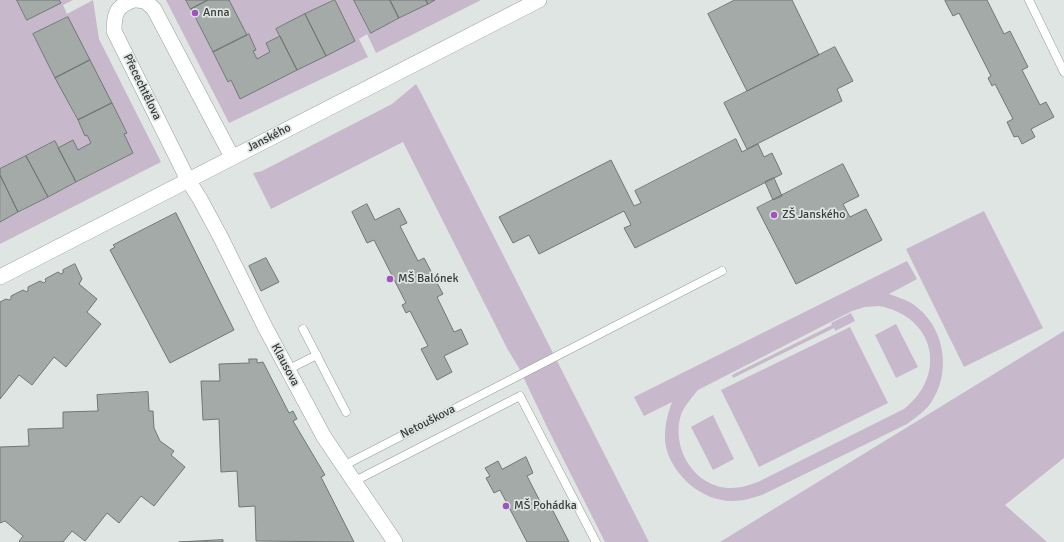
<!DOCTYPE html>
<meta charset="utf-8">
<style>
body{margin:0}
canvas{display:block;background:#dee5e3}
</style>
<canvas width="1064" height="542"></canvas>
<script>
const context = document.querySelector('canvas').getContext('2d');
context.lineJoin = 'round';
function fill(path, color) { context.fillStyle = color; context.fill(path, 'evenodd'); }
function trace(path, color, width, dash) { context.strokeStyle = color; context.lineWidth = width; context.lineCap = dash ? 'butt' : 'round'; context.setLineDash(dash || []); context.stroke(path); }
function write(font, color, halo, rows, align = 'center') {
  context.font = font + ' Signika,sans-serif'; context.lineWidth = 3.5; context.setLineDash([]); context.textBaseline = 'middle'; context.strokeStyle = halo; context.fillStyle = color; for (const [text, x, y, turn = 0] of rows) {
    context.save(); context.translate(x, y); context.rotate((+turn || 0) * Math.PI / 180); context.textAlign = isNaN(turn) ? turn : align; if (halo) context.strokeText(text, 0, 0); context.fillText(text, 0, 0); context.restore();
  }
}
const green = new Path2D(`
 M0,0H17L27,20L60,3L59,0H73L63,5L67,14L93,0L99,39L161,162L0,244V222L133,153L124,134L127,132L67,17L33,35L85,135H87L91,143L78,150L73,141L58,148L55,141L0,169Z
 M166,0H186L228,82L231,80L240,99L355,41L335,0H354L371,33L435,0H481L376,53L367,34L359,39L368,57L229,123Z
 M229,0H334L276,29L280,36L266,43L270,52L257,59L253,51L256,50L249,34L247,35Z
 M416,84L421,93L649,542H605L548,429L519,368L508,350L403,142L271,209L253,173L262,171L392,104Z
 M984,211L1043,328L964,367L906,249Z
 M907,261L917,279L889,294C900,298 911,301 919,309C946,332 951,375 930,404C924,412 915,418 907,424L762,495C752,498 743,501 732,501C702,501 673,476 666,447C663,431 667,416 672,402L644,416L634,397ZM879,306C935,316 948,375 904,409L758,482C749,485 741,488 731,488C694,488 669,446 682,412C686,404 692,397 698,390L852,311L865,307Z
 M851,313L855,321L835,331L834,328L733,378L732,375L832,325L831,323Z
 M896,324L918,367L896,378L875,335Z
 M850,327L888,403L759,467L721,390Z
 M1064,331V458L1005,505L1047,542H720Z
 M713,415L734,459L713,470L691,427Z`);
const building = new Path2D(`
 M17,0H59L61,3L27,20Z
 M186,0H208L191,9Z
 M208,0H229L247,35L213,52L191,9Z
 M335,0L355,41L326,56L305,14Z
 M354,0H390L399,18L371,33Z
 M390,0H426L428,4L399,18Z
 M426,0H435L428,4Z
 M735,0H792L819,55L747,91L708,14Z
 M947,0H987L1004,34L1010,31L1028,67L1022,70L1040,105L1046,102L1054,117L1031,129L1035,137L1022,144L1018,136L1014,137L1007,122L1013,119L995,84L992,86L988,78L991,76L959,13L953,16L945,1Z
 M305,14L326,56L297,70L276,29Z
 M68,17L90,60L55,78L33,34Z
 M249,34L256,50L253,51L257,59L270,52L266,43L280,36L297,70L240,99L231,80L228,82L213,52Z
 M835,47L853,81L837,89L842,101L747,149L724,103Z
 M90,60L112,103L78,120L55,78Z
 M112,103L127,133L124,134L133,153L76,182L58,148L73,140L78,150L91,143L87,135L85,136L78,120Z
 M736,139L742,152L758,144L764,157L772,153L782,174L635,248L624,228L631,225L624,211L539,254L529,235L513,243L499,217L611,160L634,206L641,203L635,191Z
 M55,141L76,182L48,197L26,156Z
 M26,156L48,197L18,212L0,175V169Z
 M843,164L859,196L843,204L850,217L866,209L882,240L796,284L757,208Z
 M0,175L18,212L0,222Z
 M774,178L782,196L773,200L765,182Z
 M367,204L375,220L399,208L407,223L400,226L418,261L424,258L443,294L437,297L454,332L461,329L468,344L444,356L452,372L437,380L421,349L428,346L410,311L406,313L402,305L406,303L374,240L367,243L352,212Z
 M176,213L234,330L170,363L110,250L115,247L113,245L136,233Z
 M266,258L279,282L261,291L249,266Z
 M75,264L82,279L79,284L97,299L87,312L101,324L66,367L54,357L32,385L19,375L0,399V302L6,299L9,300L11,299V296L23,290L27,292L28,290V287L40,281L44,283L46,281L45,279L58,272L61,274L63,273V270Z
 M249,359H257V363L263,362L289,413L293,411L297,419L293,421L325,475L321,477L354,542L256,541L255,506L239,507L237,471L221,472L219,419L203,420L201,381H220L219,364L249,363Z
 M148,392L149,411H153L154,428L160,441L174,451L171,455L185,467L154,506L141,496L119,523L107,513L85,541L72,531L63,542H20L19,541L23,536L5,521L0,523V447L29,446L28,429L63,428V412L98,411L97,395Z
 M526,457L533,473L527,476L545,511L551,507L569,542H527L500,490L494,493L486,478L490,476L485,468L498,461L502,469Z
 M223,540V542H179Z`);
const lane = new Path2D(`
 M1029,0L1064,72
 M303,329L346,412
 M287,370L317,355
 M343,466L722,271
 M353,482L520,396L596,542`);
const street = new Path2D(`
 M134,0C116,6 114,14 114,31L188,180L200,199L221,238L265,327L324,437L395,542
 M137,0L145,1L154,9L232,157
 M0,277L539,0`);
const markers = [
 [195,13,4,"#a450be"],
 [774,215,4,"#a450be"],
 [390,279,4,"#a450be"],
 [506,506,4,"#a450be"]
];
const poiNames = [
 ["Anna",203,13],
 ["ZŠ Janského",782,215],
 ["MŠ Balónek",398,279],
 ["MŠ Pohádka",514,506]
];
const streetNames = [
 ["Přecechtělova",142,87,64],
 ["Janského",269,138,-27],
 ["Klausova",285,365,62],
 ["Netouškova",428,422,-27]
];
fill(green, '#c7b8cc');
fill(building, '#a3aaa8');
trace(building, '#707775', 1);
trace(lane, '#969d9b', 9);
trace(street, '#969d9b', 16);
trace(lane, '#fff', 8);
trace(street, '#fff', 15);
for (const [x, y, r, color] of markers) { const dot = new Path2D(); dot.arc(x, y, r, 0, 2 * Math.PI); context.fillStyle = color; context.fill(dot); trace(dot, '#dee5e3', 1.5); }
write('12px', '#393c3b', '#dee5e3', poiNames, 'left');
write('12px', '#393c3b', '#dee5e3', streetNames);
</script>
